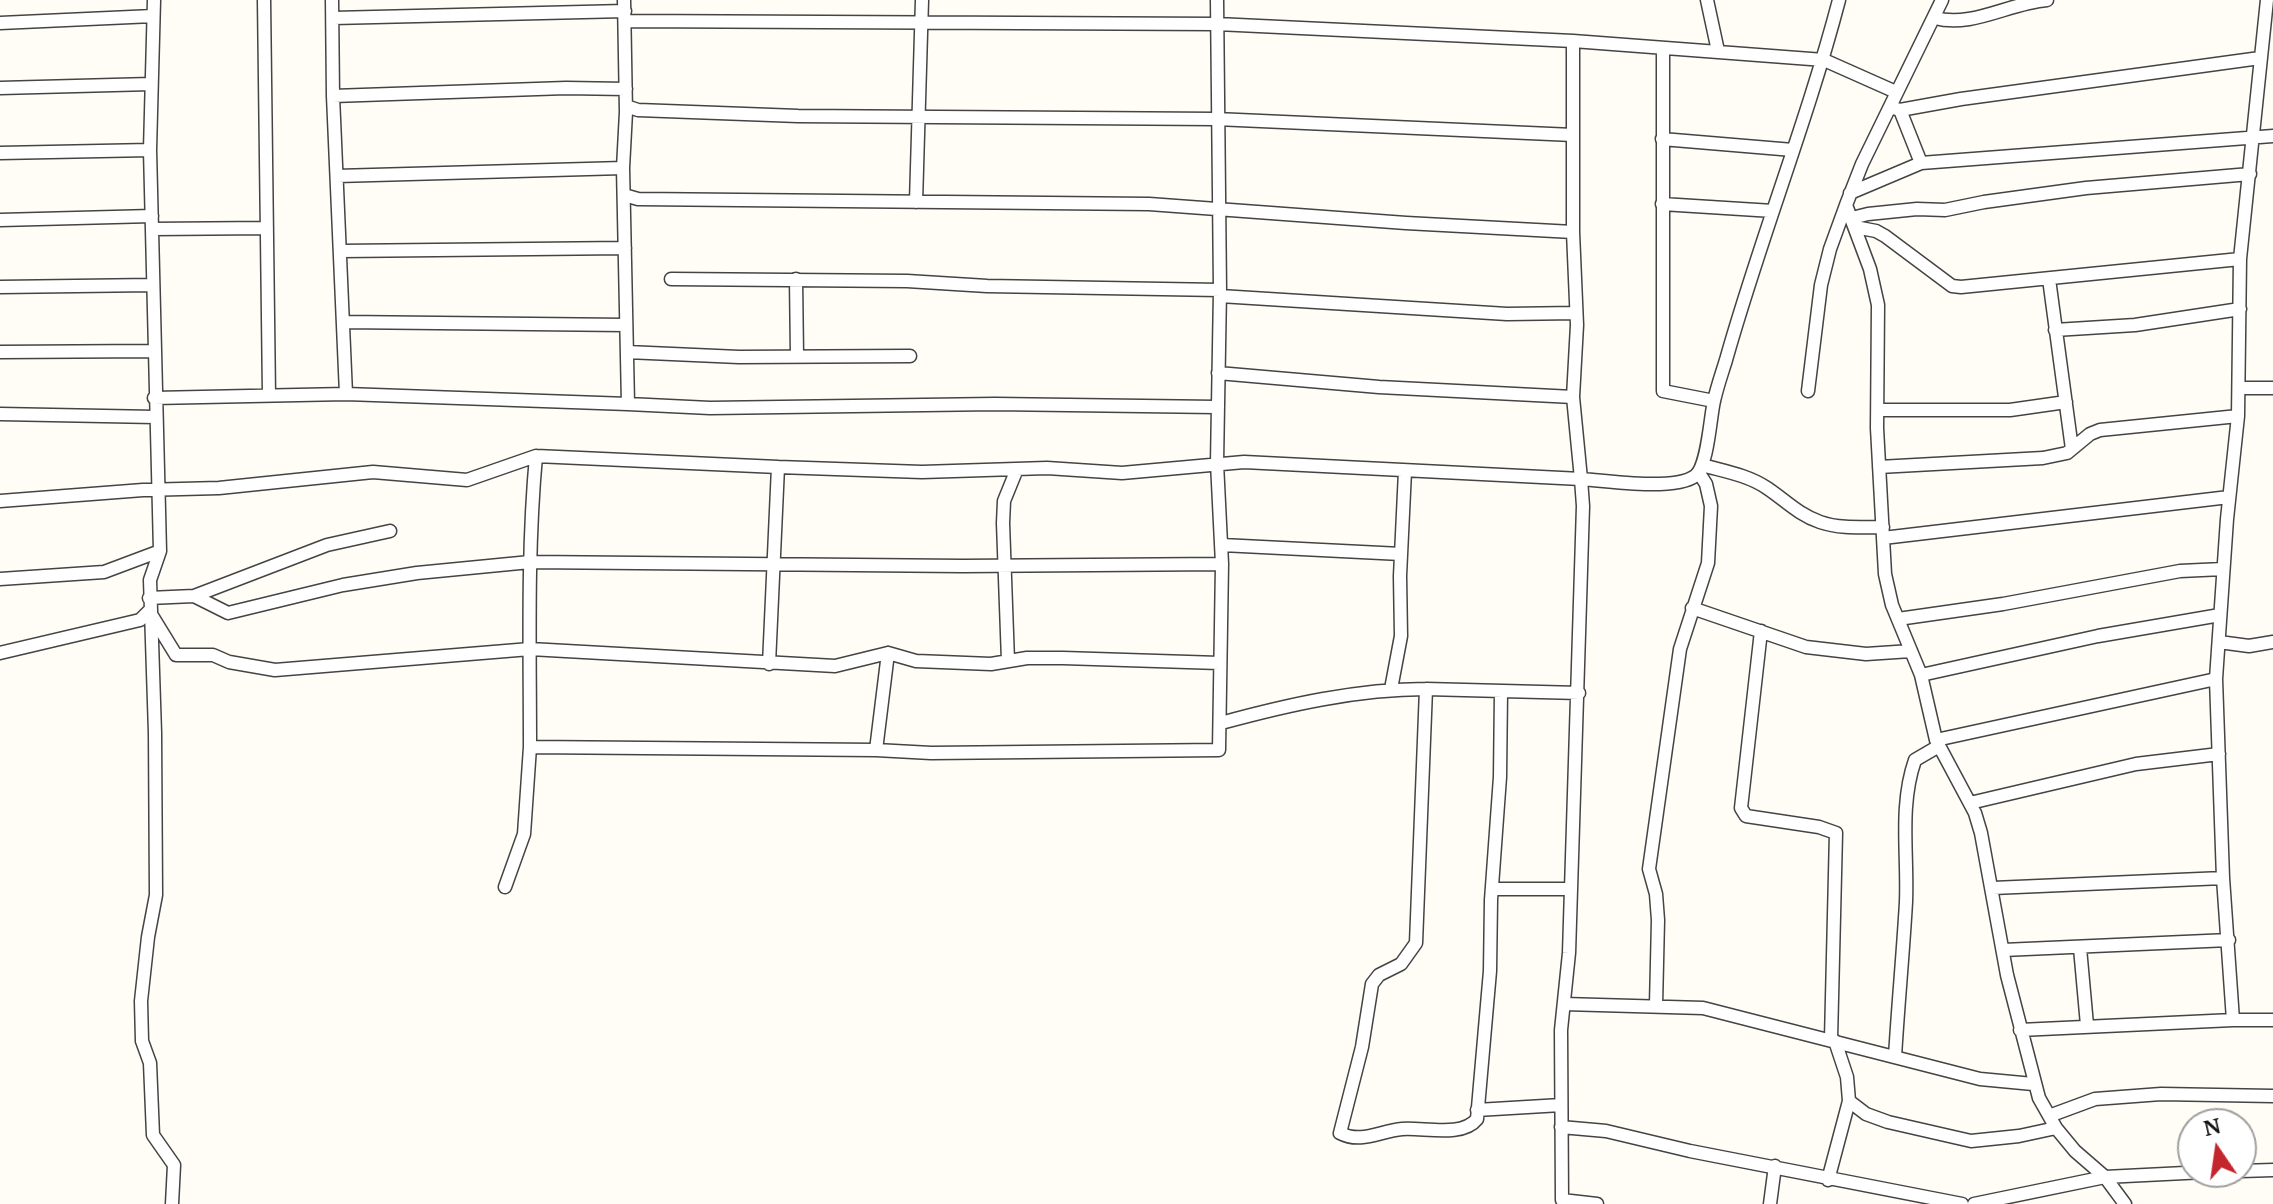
<!DOCTYPE html>
<style>
body{margin:0}
#map{position:relative;width:2273px;height:1204px;overflow:hidden;background:#fffdf5;font-family:"PT Serif",serif}
canvas{display:block}
.north{position:absolute;left:2177px;top:1108px;width:80px;height:80px;box-sizing:border-box;background:#fff;border:2px solid #a0a0a0;border-radius:50%;rotate:347deg;font-size:22px;font-weight:700;line-height:32px;text-align:center;color:#111}
.north::after{content:'';display:block;margin:auto;width:28px;height:36px;background:#c4262e;clip-path:polygon(50% 0,100% 100%,50% 72%,0 100%)}
</style>
<div id="map">
<canvas width="2273" height="1204"></canvas>
<div class="north">N</div>
</div>
<script>
const context = document.querySelector('canvas').getContext('2d');
context.lineJoin = 'round';
function trace(path, color, width, dash) { context.strokeStyle = color; context.lineWidth = width; context.lineCap = dash ? 'butt' : 'round'; context.setLineDash(dash || []); context.stroke(path); }
const minor = new Path2D(`
 M154,0L150,150L160,551L150,580L155,733L156,895L148,937L141,1001L142,1041L150,1063L153,1135L174,1165L172,1204
 M264,0L269,395
 M332,0L333,96L346,394
 M1707,0L1718,51
 M1942,0L1862,164L1846,205L1870,269L1878,305L1877,428L1885,574L1892,605L1921,675L1936,740L1975,813L1981,833L2007,975L2039,1098L2056,1128L2075,1151L2105,1177L2125,1204
 M333,18L625,11
 M1935,18C1972,28 2009,3 2047,0
 M626,21L1217,24L1573,41L1824,60L1896,92
 M0,23L153,16
 M1573,41V232L1577,325L1573,397L1581,479C1606,481 1675,491 1695,476C1708,466 1710,418 1714,401C1717,387 1722,373 1726,360C1760,239 1807,122 1839,0
 M1663,49V391L1714,401
 M0,88L151,84
 M333,96L566,88L626,89
 M626,106L638,110L798,116L1216,119L1573,135
 M1893,108L1900,110L1921,163
 M1900,110L1961,99L2260,58
 M1662,139L1793,150
 M0,153L150,150
 M337,176L623,168
 M1850,193L1921,163L2273,136
 M624,195L638,199L1149,204L1406,223L1573,232
 M916,202L922,0
 M1662,204L1773,211
 M1852,218L1868,214L1917,209L1945,210L1984,202L2086,188L2250,174
 M0,220L152,216
 M1855,227L1876,231L1885,236L1952,286L1961,287L2240,259
 M152,229L267,228
 M341,251L625,248
 M671,279L907,281L987,286L1220,290
 M796,279L797,356
 M2049,279L2072,449
 M0,287L152,285
 M1220,296L1507,314L1576,313
 M343,322L626,325
 M2055,330L2135,325L2240,309
 M0,352L153,351
 M627,352L739,357L910,356
 M1218,373L1379,387L1573,397
 M2239,388H2273
 M1808,391L1821,285L1830,249L1846,205
 M154,398L346,394L628,404L623,168L626,112L624,0
 M628,404L710,408L995,404L1216,407
 M1878,410H2010L2066,402
 M0,414L155,417
 M1702,465C1723,471 1748,475 1767,488C1785,500 1799,515 1820,522C1840,529 1862,527 1883,527
 M778,467L922,472L1047,468L1122,473L1244,462L1581,479L1583,506L1569,953L1561,1030L1562,1200L1597,1204
 M1879,467L2043,458L2067,453L2090,434L2100,430L2238,416
 M0,501L143,490L219,488L373,472L467,480L536,456L778,467L769,664
 M1883,538L2229,497
 M1222,545L1401,554
 M0,579L104,572L160,551
 M194,596L228,613L343,585L417,573L530,562L963,566L1222,564
 M149,598L194,596L327,545L390,531
 M1692,608L1806,647L1866,654L1911,651
 M1898,619L2003,604L2180,571L2223,569
 M1761,631L1741,808L1746,816L1819,827L1836,833L1831,1039
 M2219,642L2249,646L2273,642
 M0,653L140,620L149,611L176,655H213L229,662L275,670L530,649L835,666L888,653L876,750L530,747C530,650 527,553 536,456
 M888,653L916,661L991,664L1027,658H1063L1219,663
 M1008,661L1003,523L1004,501L1017,469
 M1921,675L2098,636L2220,615
 M1391,689L1401,636L1400,576L1405,471
 M1501,692L1500,777L1491,900L1490,971L1477,1119C1462,1138 1423,1127 1402,1129C1380,1131 1361,1144 1340,1133L1362,1047L1372,984L1379,975L1401,964L1416,943L1426,689L1579,693
 M1221,723C1287,705 1357,689 1426,689
 M1936,740L2216,679
 M876,750L931,753L1219,750L1222,564L1217,463L1220,290L1217,0
 M1970,803L2136,764L2219,754
 M505,887L524,834L530,747
 M1993,888L2223,878
 M1492,889H1570
 M2080,948L2087,1025
 M2003,950L2229,940
 M1564,1004L1703,1008L1980,1079L2033,1084
 M1656,1005L1658,920L1656,894L1649,869L1680,649L1708,563L1711,506L1706,484L1699,473
 M2233,1020H2273
 M2020,1030L2233,1020L2223,878L2216,679L2227,519L2238,416L2240,259L2267,0
 M1895,1057C1898,1006 1903,954 1906,902C1908,854 1899,806 1915,760L1939,746
 M1849,1101L1866,1114L1888,1122L1971,1141L2019,1136L2056,1128
 M1477,1110L1561,1105
 M2049,1116L2095,1099L2161,1094L2273,1096
 M1561,1127L1606,1131L1690,1151L1962,1204
 M2241,1171L2273,1170
 M1828,1180L1849,1101L1847,1077L1835,1041
 M1770,1204L1775,1166
 M1974,1204L2105,1177L2205,1172`);
trace(minor, '#444', 15);
trace(minor, '#fff', 12);
</script>
